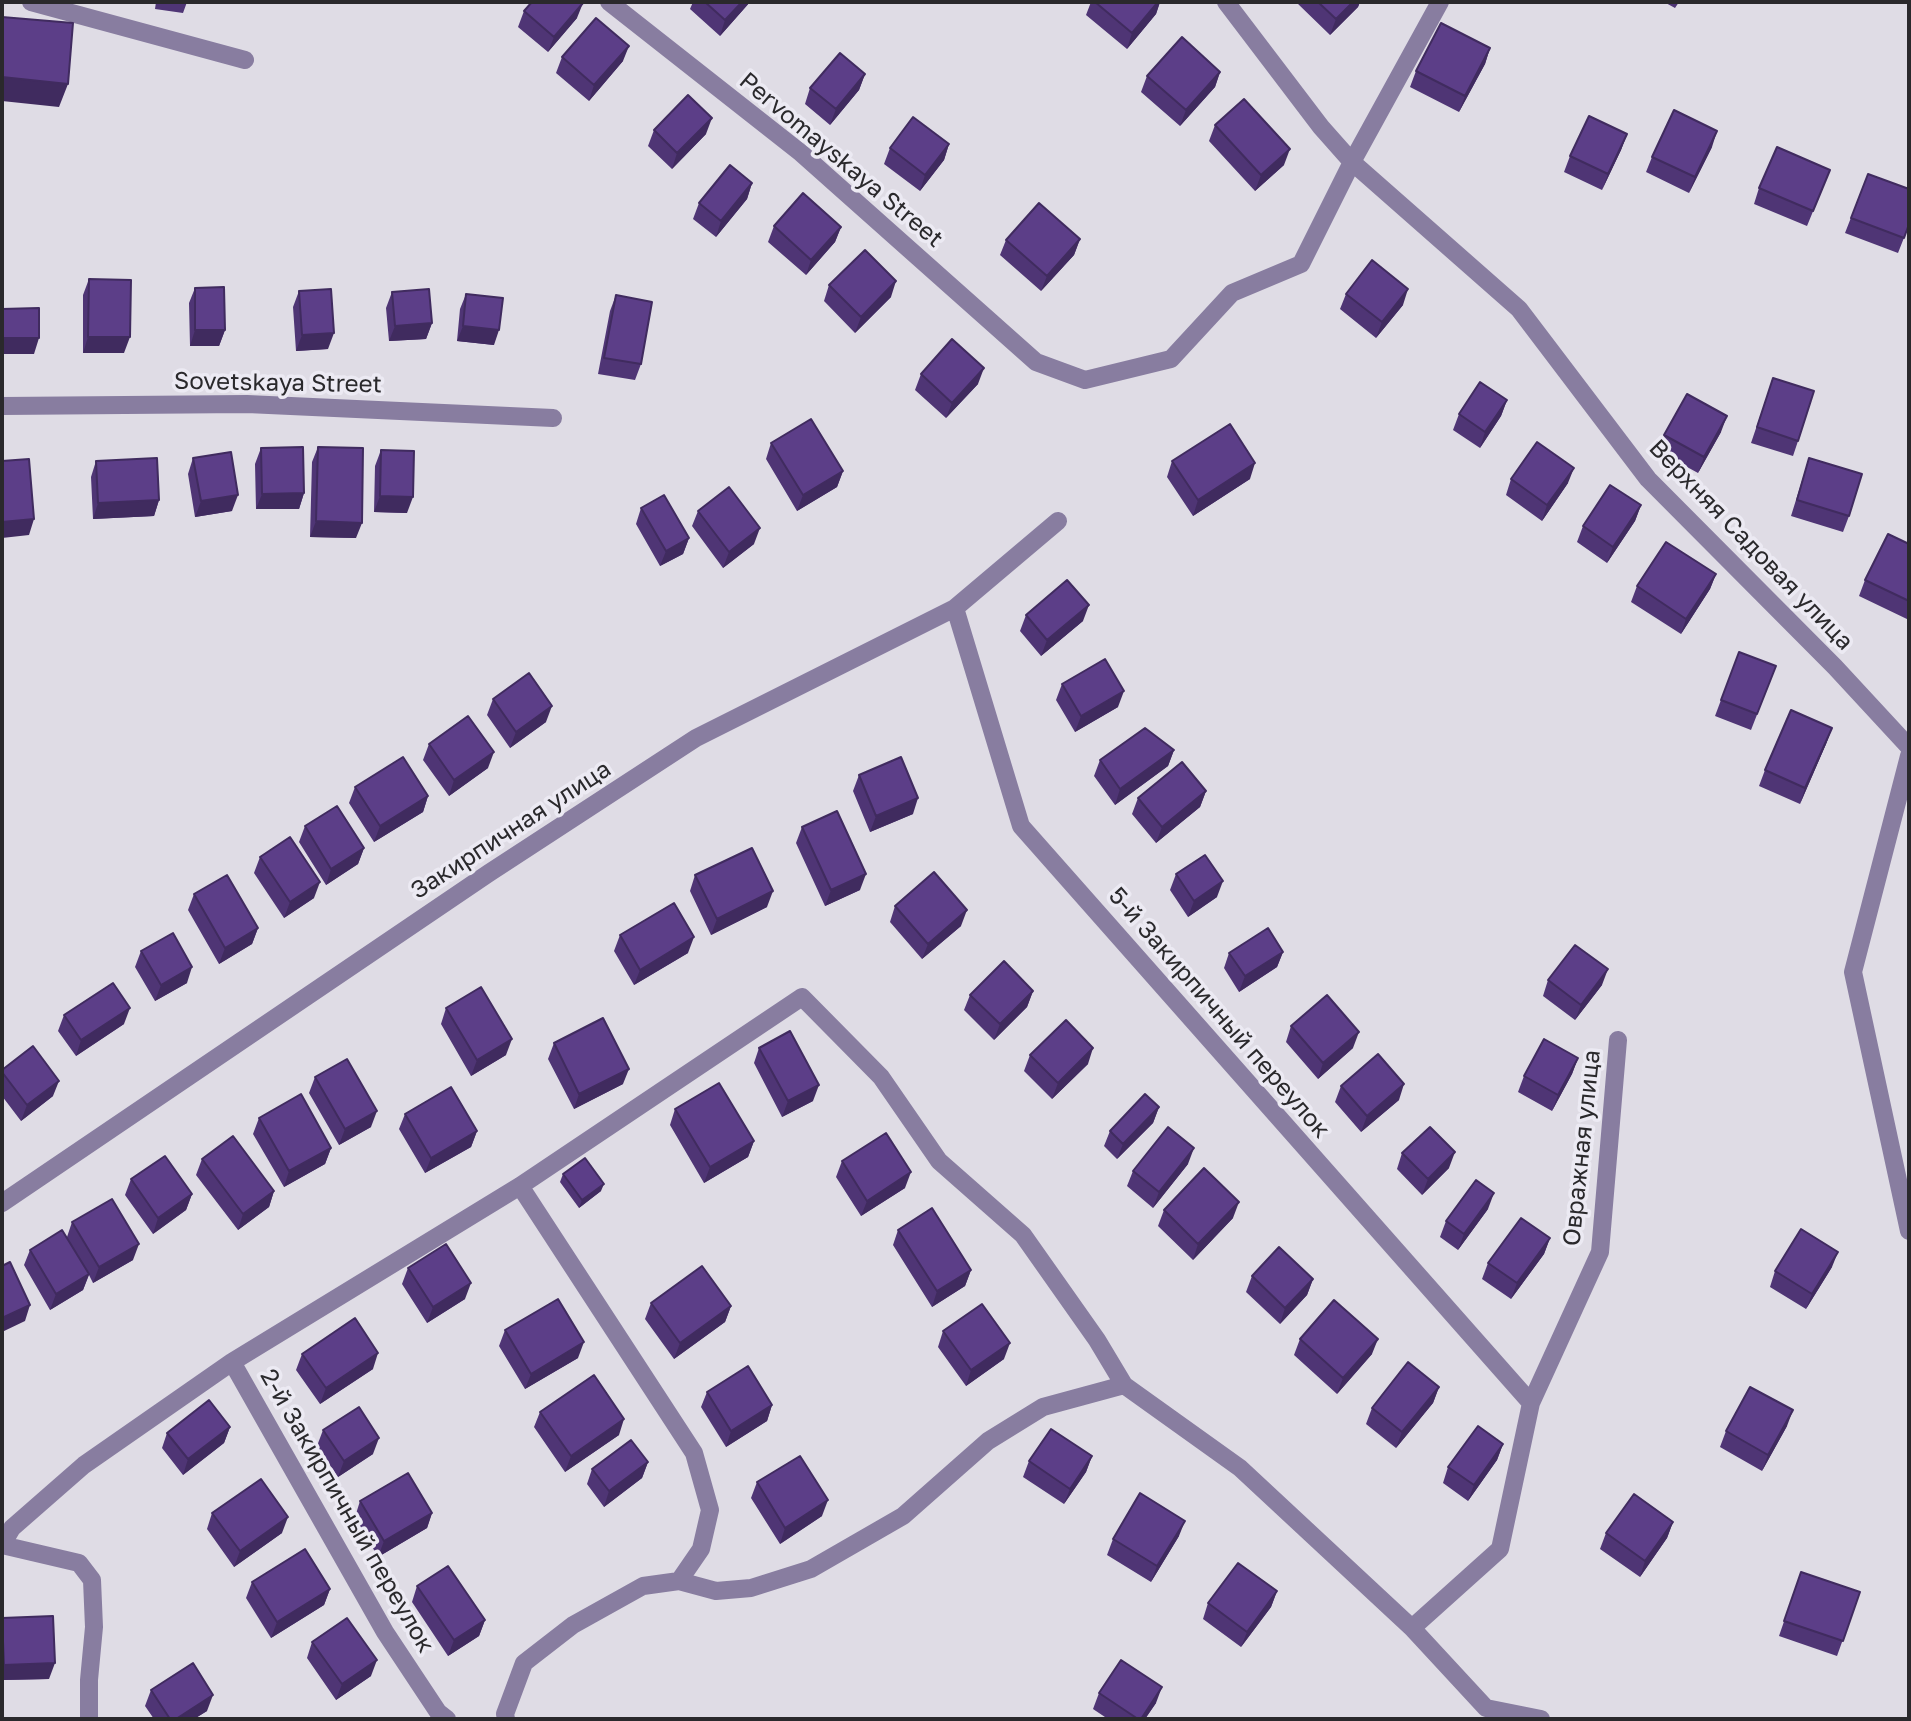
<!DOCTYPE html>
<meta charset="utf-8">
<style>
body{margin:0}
#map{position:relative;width:1911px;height:1721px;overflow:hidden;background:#dfdce5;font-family:"Golos Text",sans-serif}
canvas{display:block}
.frame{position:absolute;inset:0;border:4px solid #2a292c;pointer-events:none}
</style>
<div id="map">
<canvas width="1911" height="1721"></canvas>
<div class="frame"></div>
</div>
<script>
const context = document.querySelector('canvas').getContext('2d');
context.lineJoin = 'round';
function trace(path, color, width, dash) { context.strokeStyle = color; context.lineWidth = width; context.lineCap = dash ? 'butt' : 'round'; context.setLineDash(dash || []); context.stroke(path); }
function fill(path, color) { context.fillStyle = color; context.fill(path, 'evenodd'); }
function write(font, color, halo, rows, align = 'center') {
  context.font = font + ' "Golos Text",sans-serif'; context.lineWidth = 7; context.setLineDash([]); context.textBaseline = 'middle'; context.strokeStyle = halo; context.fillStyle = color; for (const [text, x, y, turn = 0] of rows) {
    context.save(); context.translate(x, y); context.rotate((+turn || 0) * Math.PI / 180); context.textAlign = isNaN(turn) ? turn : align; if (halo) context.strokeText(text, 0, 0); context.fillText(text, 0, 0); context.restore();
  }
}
const minor = new Path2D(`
 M31,2L245,60
 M609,2L801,153L1036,362L1085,380L1171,359L1232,293L1301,264L1352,162L1440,2
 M1226,2L1321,127L1352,162L1519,309L1648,479L1835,667L1909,747
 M2,406L247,404L553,418
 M955,608L1021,826L1531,1403
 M1909,756L1853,972L1909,1231
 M520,1186L694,1453L710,1510L701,1549L679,1581
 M2,1203L489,873L696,738L955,608L1058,521
 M232,1362L520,1186L802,997L881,1077L939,1161L1023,1235L1097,1340L1124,1385L1240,1468L1412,1628
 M2,1545L12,1528L84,1465L232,1362L385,1632L438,1712L447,1719
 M2,1545L79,1563L92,1580L94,1627L89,1680V1719
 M506,1719L505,1714L524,1663L573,1625L643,1586L679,1581L716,1591L751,1588L811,1569L903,1516L988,1441L1043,1407L1124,1385
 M1541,1719L1486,1708L1412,1628L1500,1549L1531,1403L1600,1252L1618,1040`);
const wall = new Path2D(`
 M156,2H187L183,13L155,9Z
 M693,2H750L720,36L690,9Z
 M1091,2H1160L1156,14L1127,49L1086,15Z
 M1296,2H1360L1358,7L1330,35Z
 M1664,2H1679L1675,8Z
 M524,11L577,18L548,52L518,27Z
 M1490,48L1485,64L1459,112L1410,87L1416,71Z
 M562,57L623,61L589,101L556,73Z
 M1220,72L1215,87L1180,126L1141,92L1147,76Z
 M865,74L859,90L830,125L805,104L810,88Z
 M1215,125L1284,165L1255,191L1209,141Z
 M654,130L706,134L672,169L648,146Z
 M1627,134L1621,150L1602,190L1564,172L1570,156Z
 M949,144L944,160L920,191L884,164L890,148Z
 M1712,147L1689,193L1646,172L1652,157Z
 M1830,170L1807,226L1754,204L1759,188Z
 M1868,174L1909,225L1898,253L1845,233Z
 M752,183L747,199L716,237L693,219L699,203Z
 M774,226L841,227L835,242L806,275L768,242Z
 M1080,239L1074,255L1041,291L1000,255L1006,240Z
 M89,279L124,353H83V295Z
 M829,285L891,297L855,333L824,301Z
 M195,288L225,330L219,346H190L189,303Z
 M299,291L328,349L296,351L293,307Z
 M392,292L432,323L426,339L389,341L386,308Z
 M466,294L494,345L457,341L460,309Z
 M1346,294L1403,305L1376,338L1340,309Z
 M616,295L641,364L635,380L598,374L610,311Z
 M921,374L978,384L946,418L915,390Z
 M1773,378L1798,441L1793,456L1751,443Z
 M1507,400L1501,416L1480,448L1453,430L1459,414Z
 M1721,432L1698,473L1658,451L1664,435Z
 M771,443L843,471L837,487L797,511L766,459Z
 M318,447L356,538L310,537L312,462Z
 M261,448L304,493L299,509H256L255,464Z
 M381,450L407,513L374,512L375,466Z
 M193,458L232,511L195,517L188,474Z
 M1809,458L1849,516L1843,532L1791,516Z
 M96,461L159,500L154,516L93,519L91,477Z
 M1172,461L1250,479L1193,516L1167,477Z
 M1511,479L1568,483L1542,521L1506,495Z
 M1641,505L1635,521L1607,563L1577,542L1583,526Z
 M641,508L689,538L683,554L660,566L636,524Z
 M698,511L754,544L723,568L692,526Z
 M1909,544V620L1859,596L1865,580Z
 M1716,574L1710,589L1681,634L1631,602L1637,586Z
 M1026,615L1083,621L1041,656L1020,631Z
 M1739,652L1776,666L1751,730L1715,716Z
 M1062,684L1118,707L1075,732L1056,700Z
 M493,699L546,722L510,748L487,715Z
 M1832,728L1826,744L1800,804L1759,786L1765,770Z
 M429,744L488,768L449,796L423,760Z
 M1174,750L1168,766L1115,805L1094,776L1100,760Z
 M859,775L913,814L870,832L853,791Z
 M355,787L428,796L423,812L374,842L349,803Z
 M1206,791L1200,807L1156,843L1132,814L1138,798Z
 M305,826L364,848L358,864L326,885L299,842Z
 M802,827L860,890L825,906L796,843Z
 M260,857L314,898L284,918L254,873Z
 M1176,874L1217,897L1188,917L1170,890Z
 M695,875L767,907L711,935L690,891Z
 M194,894L258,928L252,944L219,964L188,910Z
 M895,906L961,926L922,959L890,922Z
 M620,935L688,953L634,985L614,951Z
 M141,951L187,983L155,1001L135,967Z
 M1283,952L1277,967L1239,992L1224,968L1229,953Z
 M1548,980L1602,985L1575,1020L1543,996Z
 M1033,991L1027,1007L994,1040L964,1010L970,995Z
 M446,1008L506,1055L471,1076L441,1024Z
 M64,1015L124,1024L76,1056L58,1031Z
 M1291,1026L1353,1048L1318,1079L1286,1042Z
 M554,1043L623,1084L574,1109L548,1059Z
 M759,1048L813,1101L782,1117L754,1063Z
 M1030,1055L1088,1064L1052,1099L1024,1071Z
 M1578,1058L1572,1074L1552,1111L1518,1092L1524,1076Z
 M2,1070L53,1096L21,1121L2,1096Z
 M315,1077L371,1127L339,1145L309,1093Z
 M1341,1086L1399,1100L1361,1132L1335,1102Z
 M1159,1107L1153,1123L1117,1159L1104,1146L1110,1131Z
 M675,1109L754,1141L748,1157L704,1183L670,1125Z
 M405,1114L477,1131L471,1147L425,1173L399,1129Z
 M259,1118L331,1148L325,1164L284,1187L253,1134Z
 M1402,1153L1449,1168L1422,1195L1397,1169Z
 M202,1159L274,1191L269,1207L238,1230L196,1175Z
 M842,1161L905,1188L861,1216L836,1177Z
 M1188,1164L1153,1208L1127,1186L1133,1171Z
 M563,1174L601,1191L579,1208L560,1182Z
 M131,1179L192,1194L186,1210L153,1234L125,1195Z
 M1488,1209L1458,1250L1440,1237L1446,1221Z
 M1164,1210L1233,1218L1193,1260L1158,1226Z
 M72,1222L133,1260L93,1283L89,1275L83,1290L50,1310L24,1265L30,1250L67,1237Z
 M898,1230L971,1270L965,1286L932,1307L893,1245Z
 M1550,1238L1544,1254L1511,1299L1482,1279L1488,1263Z
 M1832,1267L1806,1309L1770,1287L1775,1271Z
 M408,1268L465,1299L427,1323L402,1284Z
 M1252,1276L1313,1279L1307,1295L1280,1324L1246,1292Z
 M651,1303L731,1306L725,1322L674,1359L645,1319Z
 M505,1330L578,1358L525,1389L499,1346Z
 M943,1331L1004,1359L966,1386L938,1347Z
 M1300,1339L1372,1354L1337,1394L1294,1355Z
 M302,1354L373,1369L320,1404L296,1370Z
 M1439,1387L1433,1403L1396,1448L1366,1424L1372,1408Z
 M707,1392L772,1405L767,1421L726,1447L701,1407Z
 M540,1412L619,1435L565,1472L534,1427Z
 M1787,1426L1762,1471L1720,1447L1726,1431Z
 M230,1427L224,1443L183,1475L162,1448L167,1433Z
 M323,1430L373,1454L338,1477L317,1446Z
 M1503,1444L1497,1460L1468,1501L1443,1483L1448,1467Z
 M1092,1456L1086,1472L1064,1504L1023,1477L1029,1461Z
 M648,1462L642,1478L604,1507L587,1484L592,1469Z
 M757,1482L822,1516L780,1544L751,1498Z
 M360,1501L432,1513L427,1528L378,1557L355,1517Z
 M212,1513L282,1533L234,1567L207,1529Z
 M1673,1522L1667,1538L1640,1577L1600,1549L1606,1533Z
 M1179,1536L1151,1582L1107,1555L1113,1539Z
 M1801,1572L1860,1592L1837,1656L1779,1636Z
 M252,1582L330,1589L324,1605L271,1638L246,1598Z
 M417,1586L485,1620L479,1636L448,1656L412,1602Z
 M1277,1591L1271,1607L1241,1647L1203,1619L1208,1603Z
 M2,1619L49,1679L2,1680Z
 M312,1642L371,1676L336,1700L307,1658Z
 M151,1690L207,1711L194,1719H154L145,1706Z
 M1099,1693L1156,1703L1145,1719H1108L1093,1709Z`);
const shadedWall = new Path2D(`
 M742,2H750L720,36L725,20Z
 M1158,2H1160L1156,14L1127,49L1132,33Z
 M1353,2H1360L1358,7L1330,35L1336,19Z
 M583,3L577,18L548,52L554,37Z
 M629,46L623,61L589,101L594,85Z
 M1490,48L1485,64L1459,112L1465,96Z
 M1220,72L1215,87L1180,126L1186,110Z
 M865,74L859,90L830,125L836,109Z
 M2,77L68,84L59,107L2,101Z
 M712,118L706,134L672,169L677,153Z
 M1717,131L1712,147L1689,193L1695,177Z
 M1627,134L1621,150L1602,190L1608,174Z
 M949,144L944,160L920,191L925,175Z
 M1290,149L1284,165L1255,191L1261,175Z
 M752,183L747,199L716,237L721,221Z
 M841,227L835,242L806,275L811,260Z
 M1080,239L1074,255L1041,291L1047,276Z
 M896,281L891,297L855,333L861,317Z
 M1408,289L1403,305L1376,338L1382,322Z
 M432,323L426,339L389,341L395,326Z
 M463,326L499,330L494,345L457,341Z
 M195,330H225L219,346H190Z
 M334,333L328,349L296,351L302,335Z
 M88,337H130L124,353H83Z
 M2,338H39L34,354H2Z
 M984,368L978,384L946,418L952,403Z
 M1507,400L1501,416L1480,448L1485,432Z
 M1727,416L1721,432L1698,473L1704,457Z
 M1255,463L1250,479L1193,516L1198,500Z
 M1574,468L1568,483L1542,521L1547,505Z
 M843,471L837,487L797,511L803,495Z
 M304,493L299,509H256L262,494Z
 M238,495L232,511L195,517L201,501Z
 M380,496L413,497L407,513L374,512Z
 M159,500L154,516L93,519L98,503Z
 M1641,505L1635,521L1607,563L1613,547Z
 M34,519L29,535L2,538V522Z
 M316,521L362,523L356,538L310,537Z
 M760,528L754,544L723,568L729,552Z
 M689,538L683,554L660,566L666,551Z
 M1716,574L1710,589L1681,634L1686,619Z
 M1089,605L1083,621L1041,656L1047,640Z
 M1124,691L1118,707L1075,732L1081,716Z
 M552,706L546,722L510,748L516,732Z
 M1832,728L1826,744L1800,804L1805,788Z
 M1174,750L1168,766L1115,805L1120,789Z
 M494,752L488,768L449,796L454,780Z
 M1206,791L1200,807L1156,843L1162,827Z
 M428,796L423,812L374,842L380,826Z
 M918,798L913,814L870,832L876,816Z
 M364,848L358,864L326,885L331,869Z
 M866,874L860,890L825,906L831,890Z
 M1223,881L1217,897L1188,917L1194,901Z
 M320,882L314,898L284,918L290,902Z
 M773,891L767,907L711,935L717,919Z
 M967,910L961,926L922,959L928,944Z
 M258,928L252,944L219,964L225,948Z
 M694,937L688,953L634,985L640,970Z
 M1283,952L1277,967L1239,992L1245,976Z
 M192,967L187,983L155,1001L161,985Z
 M1608,969L1602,985L1575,1020L1581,1005Z
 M1033,991L1027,1007L994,1040L1000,1024Z
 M130,1008L124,1024L76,1056L81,1040Z
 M1359,1032L1353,1048L1318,1079L1323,1063Z
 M512,1039L506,1055L471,1076L477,1060Z
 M1093,1048L1088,1064L1052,1099L1058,1083Z
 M1578,1058L1572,1074L1552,1111L1558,1095Z
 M629,1069L623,1084L574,1109L579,1094Z
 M59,1081L53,1096L21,1121L27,1105Z
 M1404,1084L1399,1100L1361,1132L1367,1116Z
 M819,1085L813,1101L782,1117L788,1101Z
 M1159,1107L1153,1123L1117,1159L1123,1144Z
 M377,1111L371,1127L339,1145L345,1129Z
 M477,1131L471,1147L425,1173L431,1158Z
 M754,1141L748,1157L704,1183L710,1167Z
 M331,1148L325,1164L284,1187L289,1171Z
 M1194,1148L1188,1164L1153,1208L1159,1192Z
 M1455,1152L1449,1168L1422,1195L1428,1179Z
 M911,1172L905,1188L861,1216L867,1201Z
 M604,1184L601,1191L579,1208L582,1200Z
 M274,1191L269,1207L238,1230L243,1214Z
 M1494,1193L1488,1209L1458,1250L1464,1234Z
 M192,1194L186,1210L153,1234L158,1218Z
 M1239,1202L1233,1218L1193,1260L1198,1244Z
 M1550,1238L1544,1254L1511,1299L1517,1283Z
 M139,1244L133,1260L93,1283L99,1267Z
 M1838,1252L1832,1267L1806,1309L1812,1294Z
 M971,1270L965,1286L932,1307L937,1291Z
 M89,1274L83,1290L50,1310L56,1294Z
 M1313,1279L1307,1295L1280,1324L1285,1308Z
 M471,1283L465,1299L427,1323L433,1307Z
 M30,1305L25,1321L2,1332V1318Z
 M731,1306L725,1322L674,1359L680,1343Z
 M1378,1339L1372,1354L1337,1394L1343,1378Z
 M584,1342L578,1358L525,1389L531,1374Z
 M1010,1343L1004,1359L966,1386L971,1370Z
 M378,1353L373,1369L320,1404L326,1388Z
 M1439,1387L1433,1403L1396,1448L1402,1432Z
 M772,1405L767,1421L726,1447L731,1431Z
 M1793,1410L1787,1426L1762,1471L1768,1455Z
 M624,1419L619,1435L565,1472L571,1456Z
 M230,1427L224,1443L183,1475L188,1459Z
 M379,1438L373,1454L338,1477L344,1461Z
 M1503,1444L1497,1460L1468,1501L1474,1485Z
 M1092,1456L1086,1472L1064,1504L1070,1489Z
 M648,1462L642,1478L604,1507L609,1491Z
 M828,1500L822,1516L780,1544L785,1528Z
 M432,1513L427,1528L378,1557L384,1541Z
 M288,1517L282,1533L234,1567L240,1551Z
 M1185,1521L1179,1536L1151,1582L1157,1566Z
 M1673,1522L1667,1538L1640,1577L1645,1561Z
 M330,1589L324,1605L271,1638L277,1622Z
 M1277,1591L1271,1607L1241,1647L1247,1632Z
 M485,1620L479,1636L448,1656L454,1640Z
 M377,1660L371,1676L336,1700L342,1684Z
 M55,1663L49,1679L2,1680V1670L4,1665Z
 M1162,1687L1156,1703L1145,1719H1141Z
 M213,1695L207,1711L194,1719H176Z`);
const building = new Path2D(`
 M532,2H582L583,3L554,37L524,11Z
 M705,2H742L725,20Z
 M1095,2H1158L1132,33Z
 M1318,2H1353L1336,19Z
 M2,17L73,23L68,84L2,77Z
 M596,18L629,46L594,85L562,57Z
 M1441,23L1490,48L1465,96L1416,71Z
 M1182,37L1220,72L1186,110L1147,76Z
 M840,53L865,74L836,109L810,88Z
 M688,95L712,118L677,153L654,130Z
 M1244,99L1290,149L1261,175L1215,125Z
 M1674,110L1717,131L1695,177L1652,157Z
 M1589,116L1627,134L1608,174L1570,156Z
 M913,117L949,144L925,175L890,148Z
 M1777,147L1830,170L1813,211L1759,188Z
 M730,165L752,183L721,221L699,203Z
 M1868,174L1909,189V224L1904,238L1851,218Z
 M803,193L841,227L811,260L774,226Z
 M1039,203L1080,239L1047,276L1006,240Z
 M865,250L896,281L861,317L829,285Z
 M1372,260L1408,289L1382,322L1346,294Z
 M89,279L131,280L130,337H88Z
 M224,287L225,330H195V288Z
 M331,289L334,333L302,335L299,291Z
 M429,289L432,323L395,326L392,292Z
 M466,294L503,298L499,330L463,326Z
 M616,295L652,302L641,364L604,358Z
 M39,308V338H2V309Z
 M952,339L984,368L952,403L921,374Z
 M1773,378L1814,391L1798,441L1757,427Z
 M1480,382L1507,400L1485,432L1459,414Z
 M1687,394L1727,416L1704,457L1664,435Z
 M811,419L843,471L803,495L771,443Z
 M1230,424L1255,463L1198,500L1172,461Z
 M1537,442L1574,468L1547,505L1511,479Z
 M303,447L304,493L262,494L261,448Z
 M318,447L363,448L362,523L316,521Z
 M381,450L414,451L413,497L380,496Z
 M231,452L238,495L201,501L193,458Z
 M157,458L159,500L98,503L96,461Z
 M1809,458L1862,474L1849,516L1797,500Z
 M29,459L34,519L2,522V461Z
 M1610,485L1641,505L1613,547L1583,526Z
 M729,487L760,528L729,552L698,511Z
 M664,495L689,538L666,551L641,508Z
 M1888,534L1909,544V601L1865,580Z
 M1666,542L1716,574L1686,619L1637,586Z
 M1067,580L1089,605L1047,640L1026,615Z
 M1739,652L1776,666L1757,714L1721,700Z
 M1105,659L1124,691L1081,716L1062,684Z
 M529,673L552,706L516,732L493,699Z
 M1791,710L1832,728L1805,788L1765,770Z
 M468,716L494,752L454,780L429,744Z
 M1145,728L1174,750L1120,789L1100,760Z
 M403,757L428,796L380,826L355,787Z
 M901,757L918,798L876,816L859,775Z
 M1182,762L1206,791L1162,827L1138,798Z
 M337,806L364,848L331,869L305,826Z
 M837,811L866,874L831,890L802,827Z
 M290,837L320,882L290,902L260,857Z
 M752,848L773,891L717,919L695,875Z
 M1205,855L1223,881L1194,901L1176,874Z
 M934,872L967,910L928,944L895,906Z
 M227,875L258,928L225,948L194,894Z
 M674,903L694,937L640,970L620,935Z
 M1268,928L1283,952L1245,976L1229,953Z
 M173,933L192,967L161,985L141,951Z
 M1575,945L1608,969L1581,1005L1548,980Z
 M1004,961L1033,991L1000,1024L970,995Z
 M113,983L130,1008L81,1040L64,1015Z
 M481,987L512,1039L477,1060L446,1008Z
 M1327,995L1359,1032L1323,1063L1291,1026Z
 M603,1018L629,1069L579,1094L554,1043Z
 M1066,1020L1093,1048L1058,1083L1030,1055Z
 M790,1031L819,1085L788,1101L759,1048Z
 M1544,1039L1578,1058L1558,1095L1524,1076Z
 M33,1046L59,1081L27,1105L2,1072V1070Z
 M1378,1054L1404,1084L1367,1116L1341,1086Z
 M347,1059L377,1111L345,1129L315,1077Z
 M719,1083L754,1141L710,1167L675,1109Z
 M451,1087L477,1131L431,1158L405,1114Z
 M301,1094L331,1148L289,1171L259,1118Z
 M1145,1094L1159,1107L1123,1144L1110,1131Z
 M1168,1127L1194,1148L1159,1192L1133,1171Z
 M1430,1127L1455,1152L1428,1179L1402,1153Z
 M886,1133L911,1172L867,1201L842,1161Z
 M233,1136L274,1191L243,1214L202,1159Z
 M165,1156L192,1194L158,1218L131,1179Z
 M585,1158L604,1184L582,1200L563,1174Z
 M1204,1168L1239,1202L1198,1244L1164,1210Z
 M1476,1180L1494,1193L1464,1234L1446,1221Z
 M112,1199L139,1244L99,1267L72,1222Z
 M932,1208L971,1270L937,1291L898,1230Z
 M1521,1218L1550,1238L1517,1283L1488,1263Z
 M1801,1229L1838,1252L1812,1294L1775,1271Z
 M62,1230L89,1274L56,1294L30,1250Z
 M446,1244L471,1283L433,1307L408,1268Z
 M1279,1247L1313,1279L1285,1308L1252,1276Z
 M10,1262L30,1305L2,1318V1266Z
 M702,1266L731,1306L680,1343L651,1303Z
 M558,1299L584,1342L531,1374L505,1330Z
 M1334,1300L1378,1339L1343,1378L1300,1339Z
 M982,1304L1010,1343L971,1370L943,1331Z
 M355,1318L378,1353L326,1388L302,1354Z
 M1408,1362L1439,1387L1402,1432L1372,1408Z
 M748,1366L772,1405L731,1431L707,1392Z
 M594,1375L624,1419L571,1456L540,1412Z
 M1750,1387L1793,1410L1768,1455L1726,1431Z
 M209,1400L230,1427L188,1459L167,1433Z
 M359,1407L379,1438L344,1461L323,1430Z
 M1478,1426L1503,1444L1474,1485L1448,1467Z
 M1051,1429L1092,1456L1070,1489L1029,1461Z
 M631,1440L648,1462L609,1491L592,1469Z
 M800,1456L828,1500L785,1528L757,1482Z
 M408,1473L432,1513L384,1541L360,1501Z
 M261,1479L288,1517L240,1551L212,1513Z
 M1140,1493L1185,1521L1157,1566L1113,1539Z
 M1634,1494L1673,1522L1645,1561L1606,1533Z
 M305,1549L330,1589L277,1622L252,1582Z
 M1238,1563L1277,1591L1247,1632L1208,1603Z
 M448,1566L485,1620L454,1640L417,1586Z
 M1801,1572L1860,1592L1843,1641L1784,1621Z
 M53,1616L55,1663L4,1665L2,1618Z
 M347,1618L377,1660L342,1684L312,1642Z
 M1121,1660L1162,1687L1141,1719H1138L1099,1693Z
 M193,1663L213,1695L176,1719H170L151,1690Z`);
const streetNames = [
 ["Pervomayskaya Street",841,160,40],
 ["Sovetskaya Street",278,383,1],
 ["Верхняя Садовая улица",1751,545,46],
 ["Закирпичная улица",511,830,-33],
 ["5-й Закирпичный переулок",1219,1013,49],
 ["Овражная улица",1582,1148,-84],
 ["2-й Закирпичный переулок",347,1511,60]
];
trace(minor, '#887da0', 18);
fill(wall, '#4f3575');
fill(shadedWall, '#402b5f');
fill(building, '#5c3e88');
trace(building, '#402b5f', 2);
write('24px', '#2a292c', '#eceaf3', streetNames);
</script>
